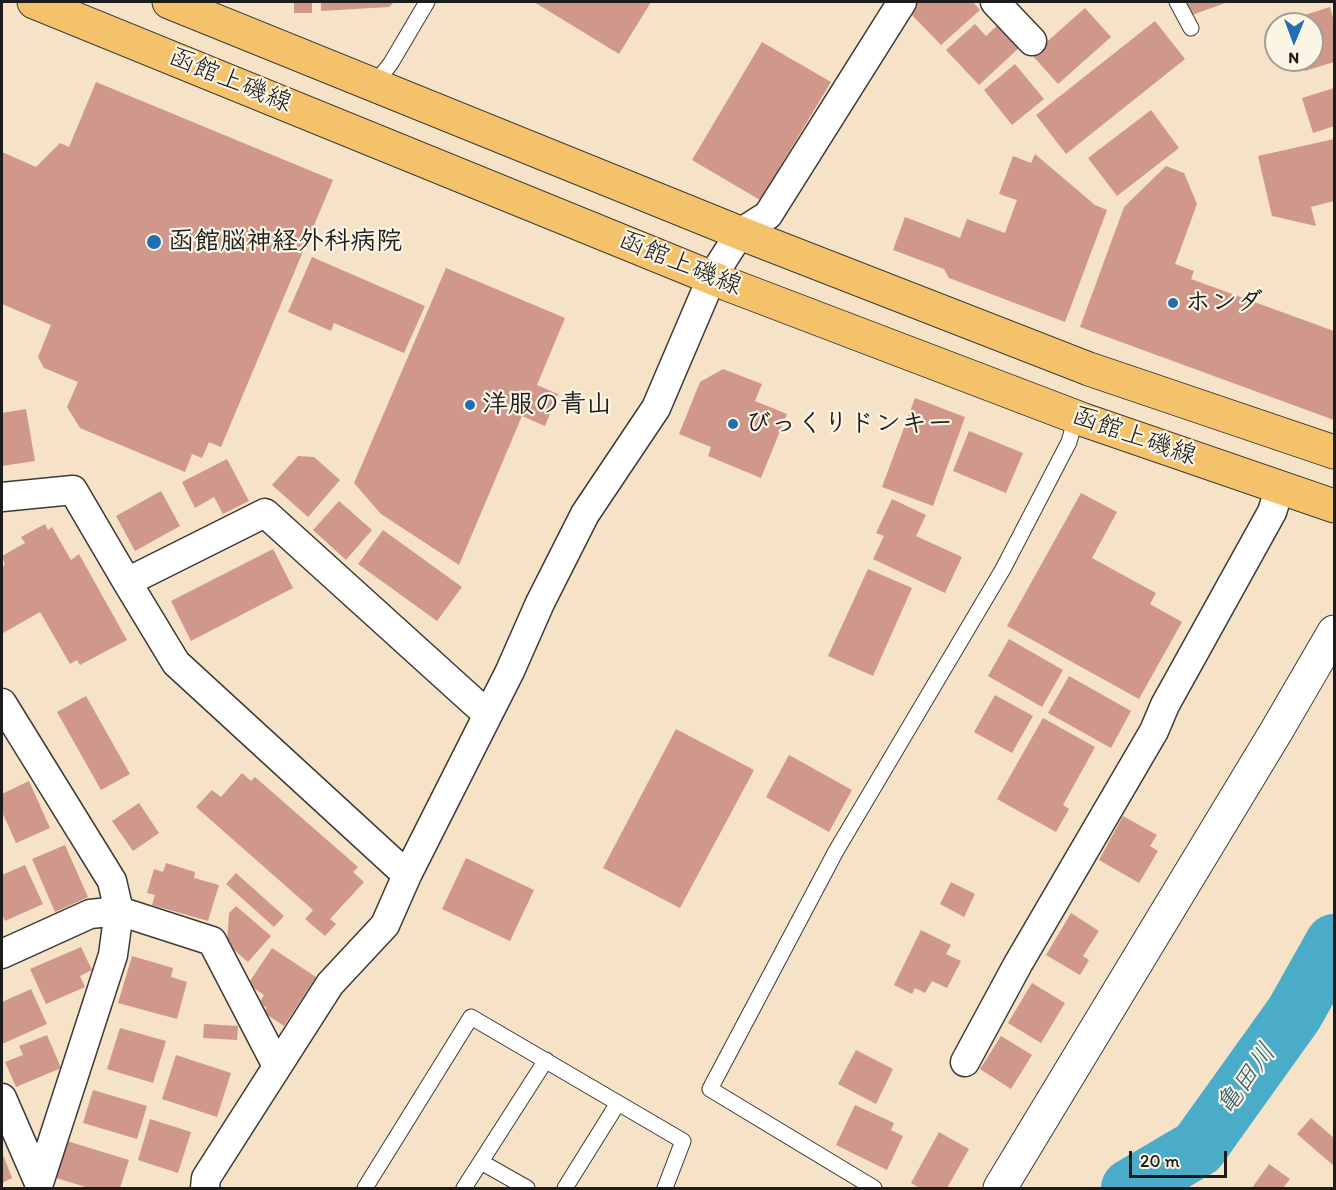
<!DOCTYPE html>
<meta charset="utf-8">
<style>
body{margin:0}
#map{position:relative;width:1336px;height:1190px;overflow:hidden;background:#f6e2c7;font-family:Itim,sans-serif}
canvas{display:block}
.frame{position:absolute;inset:0;border:3px solid #1c1c1c;pointer-events:none}
.north{position:absolute;left:1264px;top:12px;width:60px;height:60px;box-sizing:border-box;background:#fcf5e5;border:2px solid #a29e95;border-radius:50%;rotate:181deg;font-size:16px;font-weight:700;line-height:24px;text-align:center;color:#1c1c1c}
.north::after{content:'';display:block;margin:auto;width:21px;height:27px;background:#1f6fb2;clip-path:polygon(50% 0,100% 100%,50% 72%,0 100%)}
.scale{position:absolute;left:1129px;top:1151px;width:98px;height:27px;box-sizing:border-box;border:3px solid #1c1c1c;border-top:0;padding-left:8px;font-size:18px;line-height:21px;white-space:nowrap;color:#1c1c1c;-webkit-text-stroke:4px #fcf5e5;paint-order:stroke}
</style>
<div id="map">
<canvas width="1336" height="1190"></canvas>
<div class="frame"></div>
<div class="north">N</div>
<div class="scale">20 m</div>
</div>
<script>
const context = document.querySelector('canvas').getContext('2d');
context.lineJoin = 'round';
function trace(path, color, width, dash) { context.strokeStyle = color; context.lineWidth = width; context.lineCap = dash ? 'butt' : 'round'; context.setLineDash(dash || []); context.stroke(path); }
function fill(path, color) { context.fillStyle = color; context.fill(path, 'evenodd'); }
function write(font, color, halo, rows, align = 'center') {
  context.font = font + ' Itim,"Klee One",sans-serif'; context.lineWidth = 4.5; context.setLineDash([]); context.textBaseline = 'middle'; context.strokeStyle = halo; context.fillStyle = color; for (const [text, x, y, turn = 0] of rows) {
    context.save(); context.translate(x, y); context.rotate((+turn || 0) * Math.PI / 180); context.textAlign = isNaN(turn) ? turn : align; if (halo) context.strokeText(text, 0, 0); context.fillText(text, 0, 0); context.restore();
  }
}
const river = new Path2D(`
 M1130,1188L1198,1148L1294,1014L1334,943`);
const building = new Path2D(`
 M294,2H312V13H294Z
 M321,2H394L389,7L321,11Z
 M534,2H651L619,54Z
 M917,2H973L980,10L941,45L911,14Z
 M1187,2H1228L1192,15Z
 M1330,7L1334,21V62L1305,71L1302,60H1312V24H1290L1289,20Z
 M1085,8L1111,37L1058,84L1032,55Z
 M1155,21L1185,59L1066,154L1036,115Z
 M1001,22L1022,45L979,85L946,50L975,24L986,36Z
 M762,42L831,82L760,200L692,160Z
 M1015,64L1044,99L1012,125L984,90Z
 M96,82L333,180L221,447L209,442L202,458L192,454L185,472L80,428L67,407L78,382L44,368L38,357L51,325L2,304V152L36,167L60,143L69,147Z
 M1334,88V126L1313,133L1302,98Z
 M1151,110L1179,148L1117,196L1088,158Z
 M1334,139V201L1311,207L1316,226L1272,216L1258,156Z
 M1035,154L1095,205L1107,210L1065,322L949,278L944,269L893,250L905,217L960,238L967,219L1005,233L1017,200L999,194L1013,156L1031,163Z
 M1166,166L1184,173L1197,204L1175,264L1194,271L1191,279L1334,331V420L1080,327L1124,207Z
 M312,257L425,306L404,353L334,323L331,331L288,312Z
 M446,268L565,318L537,385L558,394L545,426L522,416L459,565L381,514L354,483Z
 M723,369L762,384L755,401L787,414L761,478L708,456L711,447L679,434L700,382Z
 M915,398L965,417L933,506L882,487Z
 M26,409L35,461L2,466V413Z
 M969,431L1023,453L1006,493L953,471Z
 M298,456L314,457L340,480L308,517L272,485Z
 M227,459L249,501L223,514L214,497L195,508L182,482Z
 M161,491L180,526L135,551L116,516Z
 M1081,493L1117,512L1092,558L1156,593L1150,604L1182,622L1139,699L1007,626Z
 M892,499L926,515L916,536L962,557L945,593L873,559L884,536L876,533Z
 M339,501L372,530L346,560L313,530Z
 M45,524L48,530L52,527L71,560L79,554L127,640L80,665L77,660L70,664L40,612L3,633L2,630V567L5,565L2,556L25,543L21,537Z
 M383,530L462,587L437,621L358,564Z
 M273,549L293,588L191,641L171,601Z
 M868,569L912,588L873,676L828,656Z
 M1009,639L1063,670L1042,707L988,676Z
 M1069,676L1131,711L1111,748L1048,713Z
 M995,695L1033,716L1012,753L974,732Z
 M86,696L130,774L101,790L57,712Z
 M1043,718L1095,747L1063,805L1069,809L1056,832L997,799Z
 M676,729L754,770L680,908L603,868Z
 M789,755L852,790L829,832L766,797Z
 M242,773L251,781L255,777L358,867L353,872L364,882L330,919L336,924L325,936L305,919L313,910L196,807L212,790L221,797Z
 M29,781L50,828L16,843L2,812V794Z
 M139,803L159,833L133,851L112,821Z
 M1123,816L1157,835L1150,846L1158,851L1139,883L1099,860Z
 M65,845L88,897L55,912L32,859Z
 M466,858L534,890L510,941L442,909Z
 M166,863L195,872L194,878L219,885L208,921L152,905L155,895L147,893L154,869L163,872Z
 M25,865L43,904L5,921L2,914V875Z
 M236,873L284,916L274,927L226,884Z
 M951,882L975,894L964,917L940,904Z
 M236,906L271,936L248,962L227,944L229,913Z
 M1071,913L1099,931L1083,956L1089,960L1080,975L1046,955Z
 M921,930L951,945L946,954L961,961L947,988L932,981L925,993L915,988L912,994L894,985Z
 M81,947L92,970L80,976L85,987L46,1004L30,969Z
 M272,948L316,977L284,1026L263,1012L267,1008L259,1003L264,995L248,984Z
 M132,956L173,968L171,977L187,982L177,1019L118,1003Z
 M1032,983L1065,1003L1041,1043L1008,1023Z
 M31,989L47,1024L2,1044V1002Z
 M204,1024L238,1026L237,1040L203,1038Z
 M120,1028L166,1041L153,1083L107,1069Z
 M47,1035L61,1068L16,1087L5,1062L23,1055L19,1046Z
 M1001,1036L1032,1055L1011,1089L980,1069Z
 M856,1050L893,1069L876,1104L838,1084Z
 M176,1055L231,1073L217,1117L162,1099Z
 M93,1090L147,1106L137,1139L83,1123Z
 M855,1105L894,1123L891,1130L903,1136L887,1170L836,1145Z
 M1311,1118L1334,1138V1166L1297,1134Z
 M150,1119L191,1132L178,1173L138,1160Z
 M939,1132L969,1149L947,1188H920L911,1183Z
 M67,1141L129,1160L120,1188H89L56,1178Z
 M2,1152L12,1178L2,1183Z
 M1269,1164L1290,1179L1283,1188H1252Z`);
const service = new Path2D(`
 M1177,2L1191,28
 M374,85L391,63L427,2
 M481,1162L527,1188
 M365,1188L471,1017L683,1141L665,1188
 M464,1188L546,1060
 M565,1188L618,1103
 M874,1188L710,1089L836,851L1003,569L1069,442L1076,417`);
const minor = new Path2D(`
 M995,2L1032,41
 M2,497L73,490L127,582L176,663L407,875
 M127,582L265,513L487,714
 M2,703L112,881L119,911L113,955L39,1183
 M2,954L90,914L119,911L212,941L277,1066
 M965,1062L1018,964L1154,731L1165,705L1272,512L1280,487
 M2,1098L39,1183
 M205,1188L206,1178L330,984L385,925L407,875L510,671L540,603L585,514L656,408L712,277L740,233L768,215L902,2`);
const tertiary = new Path2D(`
 M1000,1188L1277,730L1334,632`);
const primary = new Path2D(`
 M34,2L727,284L1084,420L1334,506
 M169,2L740,233L1089,369L1334,452`);
const markers = [
 [154,242,8,"#1f6fb2"],
 [1173,303,6,"#1f6fb2"],
 [470,405,6,"#1f6fb2"],
 [733,424,6,"#1f6fb2"]
];
const streetNames = [
 ["函館上磯線",230,81,22],
 ["函館上磯線",680,264,22],
 ["函館上磯線",1134,437,19]
];
const poiNames = [
 ["函館脳神経外科病院",168,242],
 ["ホンダ",1185,303],
 ["洋服の青山",482,405],
 ["びっくりドンキー",745,424]
];
const waterNames = [
 ["亀田川",1247,1080,-54]
];
trace(river, '#4bacca', 58);
fill(building, '#d0988b');
trace(service, '#3d3a36', 17);
trace(minor, '#3d3a36', 31);
trace(tertiary, '#3d3a36', 35);
trace(primary, '#3d3a36', 35);
trace(service, '#fff', 15);
trace(minor, '#fff', 28);
trace(tertiary, '#fff', 33);
trace(primary, '#f3c26a', 33);
for (const [x, y, r, color] of markers) { const dot = new Path2D(); dot.arc(x, y, r, 0, 2 * Math.PI); context.fillStyle = color; context.fill(dot); trace(dot, '#fcf5e5', 2); }
write('26px', '#1c1c1c', '#fcf5e5', streetNames);
write('bold 26px', '#1c1c1c', '#fcf5e5', poiNames, 'left');
write('italic 27px', '#315d6a', '#fcf5e5', waterNames);
</script>
